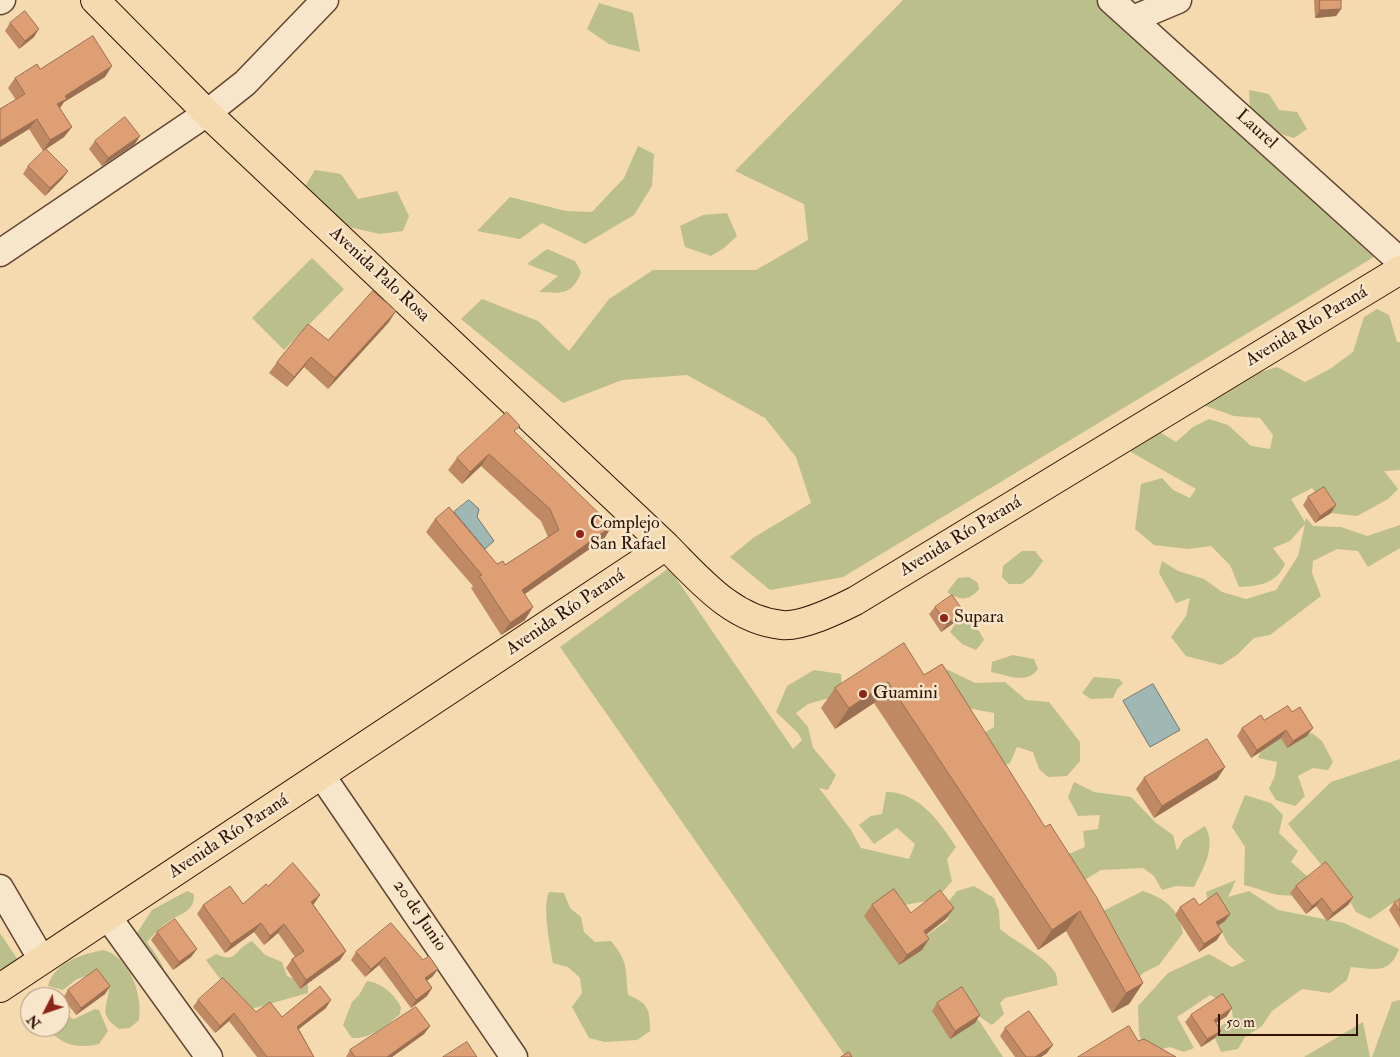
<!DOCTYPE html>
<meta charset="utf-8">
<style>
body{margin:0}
#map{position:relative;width:1400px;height:1057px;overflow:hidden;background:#f5d9af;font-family:"IM FELL Double Pica",serif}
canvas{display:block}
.north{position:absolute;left:20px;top:987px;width:50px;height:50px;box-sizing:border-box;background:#f8e6cb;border:1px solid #a8917c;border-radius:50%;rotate:229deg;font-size:14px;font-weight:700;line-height:20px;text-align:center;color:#311205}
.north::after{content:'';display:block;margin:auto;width:18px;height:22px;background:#8f2418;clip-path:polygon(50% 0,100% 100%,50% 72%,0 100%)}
.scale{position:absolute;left:1218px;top:1014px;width:140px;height:22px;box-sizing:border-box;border:2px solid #311205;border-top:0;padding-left:6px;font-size:15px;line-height:18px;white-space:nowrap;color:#311205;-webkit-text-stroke:4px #f8e6cb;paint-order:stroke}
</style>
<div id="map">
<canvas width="1400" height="1057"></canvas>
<div class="north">N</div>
<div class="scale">50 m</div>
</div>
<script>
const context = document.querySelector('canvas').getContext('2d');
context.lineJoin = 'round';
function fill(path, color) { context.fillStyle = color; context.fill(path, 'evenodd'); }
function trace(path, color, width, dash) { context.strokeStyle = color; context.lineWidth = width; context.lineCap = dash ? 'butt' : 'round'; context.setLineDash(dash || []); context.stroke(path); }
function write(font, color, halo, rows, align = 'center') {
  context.font = font + ' "IM FELL Double Pica",serif'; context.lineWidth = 5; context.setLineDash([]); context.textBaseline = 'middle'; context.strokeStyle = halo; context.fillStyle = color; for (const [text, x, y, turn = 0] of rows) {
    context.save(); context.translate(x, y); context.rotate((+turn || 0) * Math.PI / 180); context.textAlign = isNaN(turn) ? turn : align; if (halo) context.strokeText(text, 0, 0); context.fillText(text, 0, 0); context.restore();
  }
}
const green = new Path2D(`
 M903,0H1101L1374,257L843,577L770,590L730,557L753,538L811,503L796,457L765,418L687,375L622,380L563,403L461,319L482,299L538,321L569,351L609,299L653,270H756L808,240L804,204L735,171Z
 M599,3L633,13L640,52L609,44L587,29Z
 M1249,90L1269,94L1279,110L1297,112L1307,129L1294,138L1281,134L1250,110Z
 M638,146L654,154L652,186L634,215L585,244L542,223L520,239L477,231L510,197L566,211L592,212L624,178Z
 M315,170L341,174L358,199L397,191L409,216L403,231L380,234L349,227L304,188Z
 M727,213L737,236L724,248L711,256L685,247L680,226L703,215Z
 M547,249L575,261L581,272C572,296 561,293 539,292L558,276L527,264Z
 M312,258L344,289L284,350L252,318Z
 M1377,309L1389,315L1397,342H1400V470L1384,471L1398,489L1388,499L1357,516L1331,513L1312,488L1291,499L1305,522L1306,518L1313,526L1341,527L1367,536L1400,525V548L1368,567L1358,551L1337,549L1313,561L1312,573L1321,596L1270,635L1254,638L1237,655L1221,665L1186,656L1171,637L1186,616L1190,598L1176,603L1159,573L1162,561L1178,571L1204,579L1222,592L1246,599L1276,590L1298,556L1305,524L1290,541L1273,548L1285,564C1276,584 1259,586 1239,587L1230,565L1211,546L1188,549L1154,545L1135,529L1141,484L1162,478L1173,490L1190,498L1196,489L1131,452L1137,430L1147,424L1176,442L1193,427L1209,419L1228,425L1251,446L1270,449L1273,435L1260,418L1234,416L1203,405L1235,380L1277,367L1305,382L1330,369L1353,352L1364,317Z
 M1022,551H1035L1043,561L1032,576L1022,584H1009L1002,577L1003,566Z
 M669,568L793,749L802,740L798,733L776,712L787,686L814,670L841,674L842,694L808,704L796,713L808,727L813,748L836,775L828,790L819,788L851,830L861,848L909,859L915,844L897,828L874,844L859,825L871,816L882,814L886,792C919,792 940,822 956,847L947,859L952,881L936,899L900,906L926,936L948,920L945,906L957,891L974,886L994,898L999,911L1000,929C1014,941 1048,958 1056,974C1057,976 1057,982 1058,985L1005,998L1000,1003L1004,1014L992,1025L974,1013L1003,1057H846L560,647Z
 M969,577L978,583L979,589C969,601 960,601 947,592L958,578Z
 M958,620C972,623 978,627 984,640L976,650L962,644L950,632Z
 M1013,655L1034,659L1038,669C1026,685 1008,675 991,672L992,662Z
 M940,666L975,683L1005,682L1026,700L1049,702L1080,742V761L1067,776L1048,777L1039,769L1033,752L1017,747L1010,763L1000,767L976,738L994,727V713L957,706Z
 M1094,677L1119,679L1123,683L1117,689L1113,698L1091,699L1082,693Z
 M1312,733L1322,741L1333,762L1328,770L1313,768L1298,776L1305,796L1295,806L1276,800L1269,789L1275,775L1277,762L1258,758L1266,738L1297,737Z
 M1400,759V898L1370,919L1356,912L1346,895L1288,824L1331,782Z
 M1074,782L1094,792L1131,797L1156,823L1173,835L1177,851L1183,840L1205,826C1217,846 1203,869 1194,887L1176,886L1162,890L1154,876L1143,868L1101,870L1083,881L1052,854L1071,853L1085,847L1083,831L1098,829L1100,815L1078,816L1068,797Z
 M1245,795L1271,803L1283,815L1279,833L1298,851L1291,862L1308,877L1295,895C1277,898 1261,889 1244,885L1245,847L1232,827Z
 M1236,880L1228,897L1249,891L1278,910L1344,923L1399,949C1389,975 1375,969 1351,967L1347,980L1330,993L1302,989L1272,1011L1262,1026L1245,1037L1238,1049L1221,1052L1215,1038L1221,1026L1233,1017L1231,1006L1210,995L1177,1017L1194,1048L1184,1052L1170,1047L1146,1053L1139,1034L1138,1006L1168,973L1209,954L1232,967L1245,961L1228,944L1209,907L1206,892Z
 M187,891L194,894C195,912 180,913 168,922C160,927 153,935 147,942C155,953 169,971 166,984L135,936L152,910Z
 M1143,891C1166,899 1178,908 1183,933L1159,965L1143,973L1126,992L1097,914Z
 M549,892L564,893L570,908L581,917L584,932L595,942L611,941C629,963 625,968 628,995C648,1003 650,1009 650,1031L637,1040L605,1042L589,1038L572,1007L582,993L580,978L568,967L553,963C550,946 542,906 549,892Z
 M0,933L18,960L0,973Z
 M252,941L265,955L282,962L287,976L294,979H303L308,985V993L251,1009L229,991L206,960L216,954C238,964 233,950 252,941Z
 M103,950C130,956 143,996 139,1020L130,1028L119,1029C96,1012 109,1007 109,986L92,974L77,979L63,990L48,986C55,962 80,955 103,950Z
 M367,981C382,983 394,994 401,1007L400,1014C386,1026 371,1039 352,1038L343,1025L352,1002L359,995Z
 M1400,1000V1057H1372L1392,1002Z
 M60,1006L71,1018L74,1019L95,1009L99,1010L108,1031L99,1044C78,1049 60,1045 47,1027H60Z
 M1363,1022L1370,1057H1304Z`);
const water = new Path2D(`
 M469,500L479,509L477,517L494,541L485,549L454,512Z
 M1153,684L1180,730L1150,747L1123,701Z`);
const minor = new Path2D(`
 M1111,0L1400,261
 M0,1L2,0
 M1133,19L1178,0
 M0,253L207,113L245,83L325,0
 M322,776L514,1057
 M0,888L42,960
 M108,917L209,1057`);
const major = new Path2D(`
 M95,0L207,113L666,546C699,579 732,620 782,625C802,627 837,610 855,601L1400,270
 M0,988L666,546`);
const wall = new Path2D(`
 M1314,0H1341V9L1336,16L1315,18Z
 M10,23L34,37L19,49L5,31Z
 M40,69L105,77L64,102L60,108L72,127L64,137L43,151L29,129L0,147V109L16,100L8,88L15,78Z
 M95,141L135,144L102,166L89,149Z
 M28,166L68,171L62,179L45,196L23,174Z
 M389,322L328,389L304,367L287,387L269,373L277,362L328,340Z
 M516,433L604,539L525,594V620L501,635L471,588L473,586L426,532L435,519L497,564L505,565L548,537L541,521L481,466L462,484L448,470L457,458Z
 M1308,497L1331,513L1315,523L1303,505Z
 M935,607L964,612L958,620L941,632L929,614Z
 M924,675L1143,983L1129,1004L1112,1013L1066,931L1038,950L874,703L835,729L821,708L835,688Z
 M1264,720L1307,736L1287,748L1281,738L1251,758L1237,736L1242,728Z
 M1225,767L1217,779L1154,818L1136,789L1144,778Z
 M268,886L313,904L346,951L340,960L300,989L286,968L292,959L295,957L278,933L264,945L254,932L225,953L197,914L203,905L243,904Z
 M1296,886L1353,897L1348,905L1327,921L1316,906L1306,914L1290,893Z
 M1400,899V928L1389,910L1394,903Z
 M872,905L911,913L946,919L926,935L922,950L899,965L864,916Z
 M1180,907L1225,921L1218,926L1217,940L1199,952L1175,915Z
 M157,932L197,949L191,957L173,970L151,940Z
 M356,952L423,960L438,969L432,977L427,980L432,988L427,996L411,1008L379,965L365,977L351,960Z
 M110,986L105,994L76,1015L63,998L68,990Z
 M198,1000L282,1017L326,1008L299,1029L314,1057H257L229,1021L215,1033L193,1007Z
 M937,1003L975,1023L950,1039L932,1011Z
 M1191,1015L1227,1016L1216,1023L1215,1038L1201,1047L1185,1022Z
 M430,1026L424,1034L392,1057H346L350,1050Z
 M1005,1028L1047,1053L1041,1057H1015L1000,1036Z`);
const shadedWall = new Path2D(`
 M1341,9L1336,16L1315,18L1320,10Z
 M39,29L34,37L19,49L25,41Z
 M112,66L105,77L64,102L59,109L57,104L65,96Z
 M37,119L29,129L0,147V141Z
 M72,127L64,137L43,151L50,140Z
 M140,136L135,144L102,166L108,158Z
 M68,171L62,179L45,196L50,188Z
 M396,311L389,322L328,389L335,378Z
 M311,357L304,367L287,387L294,377Z
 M489,454L481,466L462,484L470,472Z
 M1336,505L1331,513L1315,523L1320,516Z
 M612,526L604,539L513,602L522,590Z
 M533,607L525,620L501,635L510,623Z
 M964,612L958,620L941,632L947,624Z
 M888,682L874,703L835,729L849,708Z
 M1313,728L1307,736L1287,748L1293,741Z
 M1286,730L1281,738L1251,758L1257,750Z
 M1225,767L1217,779L1154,818L1162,806Z
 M320,895L314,904L305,911L311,902Z
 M1353,897L1348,905L1327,921L1333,913Z
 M1322,898L1316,906L1306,914L1312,906Z
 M954,908L946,919L916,942L924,931Z
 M1080,911L1066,931L1038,950L1052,930Z
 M1230,914L1225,921L1211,930L1216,922Z
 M261,923L254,932L225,953L231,944Z
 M284,924L278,933L264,945L270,936Z
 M1222,932L1217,940L1199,952L1204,944Z
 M929,939L922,950L899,965L907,955Z
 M197,949L191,957L173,970L179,962Z
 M346,951L340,960L300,989L306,980Z
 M385,957L379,965L365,977L371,969Z
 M438,969L432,977L420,986L425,978Z
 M1143,983L1129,1004L1112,1013L1126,993Z
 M110,986L105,994L76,1015L81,1008Z
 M432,988L427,996L411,1008L416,1000Z
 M331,1000L326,1008L292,1034L297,1027Z
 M1232,1008L1227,1016L1208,1028L1214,1020Z
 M234,1013L229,1021L215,1033L220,1026Z
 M980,1015L975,1023L950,1039L955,1031Z
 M430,1026L424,1034L392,1057H387Z
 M1221,1031L1215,1038L1201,1047L1207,1039Z
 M1053,1045L1047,1053L1041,1057H1035Z`);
const building = new Path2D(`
 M1320,0H1341V9L1320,10Z
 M25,11L39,29L25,41L10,23Z
 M93,36L112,66L65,96L67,99L57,104L72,127L50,140L37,119L0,141V109L25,94L15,78L37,64L40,69Z
 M125,117L140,136L108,158L95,141Z
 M46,149L68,171L50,188L28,166Z
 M373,291L396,311L335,378L311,357L294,377L277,362L308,324L328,340Z
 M507,412L520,426L514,431L612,526L522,590L533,607L510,623L479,576L482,575L435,519L449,507L497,564L503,561L505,565L559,530L550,509L489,454L470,472L457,458Z
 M1324,487L1336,505L1320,516L1308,497Z
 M952,595L964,612L947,624L935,607Z
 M904,643L924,675L942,664L1045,827L1050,824L1097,898L1143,983L1126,993L1080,911L1052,930L888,682L849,708L835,688Z
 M1288,706L1292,712L1300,707L1313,728L1293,741L1286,730L1257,750L1242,728L1261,715L1264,720Z
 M1207,739L1225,767L1162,806L1144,778Z
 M1326,862L1353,897L1333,913L1322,898L1312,906L1296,886Z
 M293,863L320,895L311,902L346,951L306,980L292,959L304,951L284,924L270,936L261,923L231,944L203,905L230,886L243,904L266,884L268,886Z
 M894,889L911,913L940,890L954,908L924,931L929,939L907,955L872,905Z
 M1217,893L1230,914L1216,922L1222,932L1204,944L1180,907L1194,898L1199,905Z
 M1400,899V911L1394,903Z
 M175,919L197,949L179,962L157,932Z
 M391,923L423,960L429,956L438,969L425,978L432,988L416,1000L385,957L371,969L356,952Z
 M97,969L110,986L81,1008L68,990Z
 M223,978L256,1012L270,1002L282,1017L320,986L331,1000L297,1027L314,1057H267L234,1013L220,1026L198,1000Z
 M962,987L980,1015L955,1031L937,1003Z
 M1223,994L1232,1008L1214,1020L1221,1031L1207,1039L1191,1015Z
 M416,1007L430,1026L387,1057H355L350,1050Z
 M1029,1011L1053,1045L1035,1057H1026L1005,1028Z
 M1129,1026L1138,1041L1144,1039L1176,1057H1078Z
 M467,1042L477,1057H443Z
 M849,1052L852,1057H841Z`);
const markers = [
 [580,534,5,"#8f2418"],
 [944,618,5,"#8f2418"],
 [863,694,5,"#8f2418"]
];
const streetNames = [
 ["Laurel",1256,130,42],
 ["Avenida Palo Rosa",379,275,43],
 ["Avenida Río Paraná",1307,327,-31],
 ["Avenida Río Paraná",961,537,-31],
 ["Avenida Río Paraná",566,613,-34],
 ["Avenida Río Paraná",229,837,-33],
 ["20 de Junio",419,916,56]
];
const poiNames = [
 ["Complejo",590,524],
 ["San Rafael",590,545],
 ["Supara",954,618],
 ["Guamini",873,694]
];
fill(green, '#babf8c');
fill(water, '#9fb8b4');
trace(water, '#73766e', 1);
trace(minor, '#624430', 29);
trace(major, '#311205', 30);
trace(minor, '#f8e6cb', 26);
trace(major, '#f5d9af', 28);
fill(wall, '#bf8964');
fill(shadedWall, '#9b6f51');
fill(building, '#de9f74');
trace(building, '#9b6f51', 1);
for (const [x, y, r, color] of markers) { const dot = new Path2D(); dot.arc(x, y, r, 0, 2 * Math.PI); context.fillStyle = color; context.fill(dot); trace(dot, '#f8e6cb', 2); }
write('18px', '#311205', '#f8e6cb', streetNames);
write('18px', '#311205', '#f8e6cb', poiNames, 'left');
</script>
